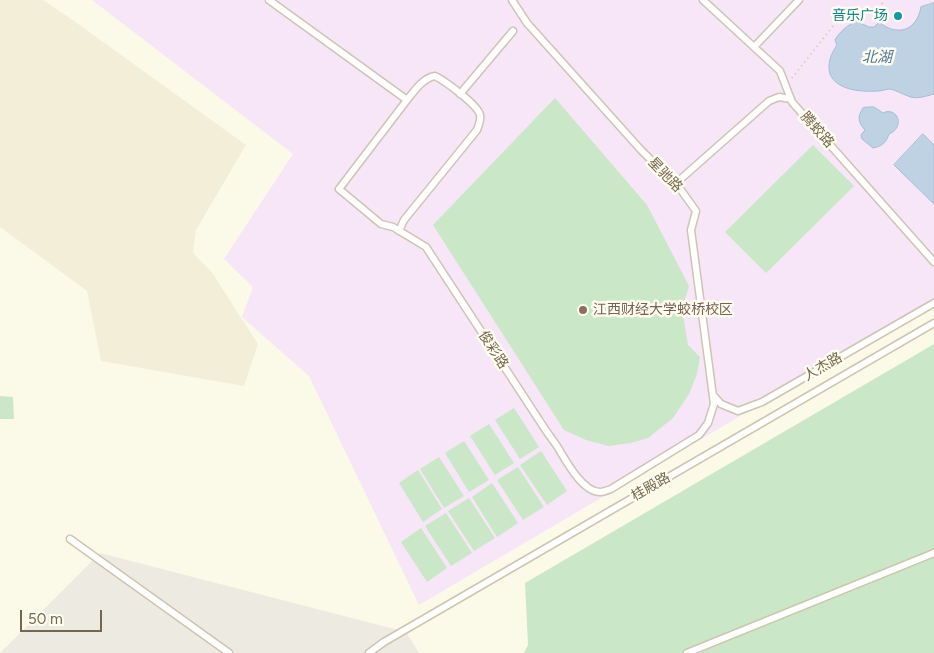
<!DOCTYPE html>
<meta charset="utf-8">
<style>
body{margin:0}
#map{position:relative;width:934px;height:653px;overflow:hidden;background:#fbfae8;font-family:Figtree,sans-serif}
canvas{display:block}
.scale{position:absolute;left:20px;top:610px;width:82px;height:22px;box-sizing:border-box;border:2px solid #74674d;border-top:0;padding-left:6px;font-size:15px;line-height:18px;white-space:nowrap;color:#74674d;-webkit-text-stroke:4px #fefdef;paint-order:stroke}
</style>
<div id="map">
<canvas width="934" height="653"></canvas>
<div class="scale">50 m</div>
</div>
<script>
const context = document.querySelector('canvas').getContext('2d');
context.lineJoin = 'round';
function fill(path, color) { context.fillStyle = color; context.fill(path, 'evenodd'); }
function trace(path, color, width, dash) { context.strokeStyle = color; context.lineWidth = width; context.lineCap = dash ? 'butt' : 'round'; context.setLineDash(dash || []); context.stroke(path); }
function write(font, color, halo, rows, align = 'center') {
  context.font = font + ' Figtree,"Noto Sans SC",sans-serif'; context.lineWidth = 5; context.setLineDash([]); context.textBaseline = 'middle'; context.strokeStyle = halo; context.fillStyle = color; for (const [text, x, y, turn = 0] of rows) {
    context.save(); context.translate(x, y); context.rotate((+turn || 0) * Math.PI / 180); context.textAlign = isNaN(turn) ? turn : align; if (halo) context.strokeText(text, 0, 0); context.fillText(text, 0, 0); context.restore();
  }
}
const residential = new Path2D(`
 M0,0H43L74,21L246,145L196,230L193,253L211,271L258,344L244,386L101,361L87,291L0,227Z`);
const industrial = new Path2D(`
 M100,553L406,632L419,653H0Z`);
const education = new Path2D(`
 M92,0H934V302L419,605L309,376L242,317L253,287L224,259L293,154Z`);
const green = new Path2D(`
 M555,98L647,205L689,286L682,309L688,345L700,357L697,374L689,394L673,418L648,438L631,443L608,446L586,440L564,430L433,225Z
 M813,145L854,186L766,273L725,232Z
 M934,344V653H524L528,645L525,583Z
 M0,396L13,397L14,419H0Z
 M514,408L539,447L520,459L495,420Z
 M489,424L514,463L495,475L470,436Z
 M464,441L489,480L469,492L445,453Z
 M541,451L567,491L547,505L520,465Z
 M439,457L464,496L444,508L420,469Z
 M518,467L544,507L523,520L497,480Z
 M418,470L442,509L423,522L399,483Z
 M492,483L518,523L497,537L472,497Z
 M469,498L495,538L474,551L448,511Z
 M446,513L472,553L451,566L425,526Z
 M421,528L447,568L427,582L401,542Z`);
const water = new Path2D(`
 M934,3V94C926,96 916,100 908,96C902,94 896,90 890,89C885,89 883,91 878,91C863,92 837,91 830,74C827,63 831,54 837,45L835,40C839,32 848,25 856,21L869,27H874L879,22C897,37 917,31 921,7Z
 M868,107H874L883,113C897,106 906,127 889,134C886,143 882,146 873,148L862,139L861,135L865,130C858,122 857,117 863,108Z
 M923,134L934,145V204L894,165Z`);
const path = new Path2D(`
 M792,78L841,16L854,9L864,10L881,8L883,0`);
const service = new Path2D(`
 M269,0L407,100C415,90 423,78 435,76C445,81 478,105 480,115C481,120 479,125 477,130L404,220L399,231
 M703,0L780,71L792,102L934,262
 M754,47L799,0
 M460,94L513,31
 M407,100L339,189L381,224L393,227L426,247L541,423C546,431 552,439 557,446C565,459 582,492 600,492C603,492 608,490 611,489L699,435L708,423L714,404L691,230L696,211L681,190L641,150L527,23L512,0
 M675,184L769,101L779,97L791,99
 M713,395L721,404L738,411L762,402L934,303
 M70,539L229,653
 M369,653L384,642L934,323
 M687,653L934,553`);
const markers = [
 [898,16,5,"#0f9aa8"],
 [583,310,5,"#8d6e63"]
];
const cultureNames = [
 ["音乐广场",888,16]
];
const streetNames = [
 ["腾蛟路",817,130,48],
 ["星驰路",665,175,46],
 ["俊彩路",493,350,57],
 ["人杰路",823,367,-30],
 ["桂殿路",651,487,-30]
];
const educationNames = [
 ["江西财经大学蛟桥校区",593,310]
];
const waterNames = [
 ["北湖",877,58]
];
fill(residential, '#f3eed7');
fill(industrial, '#eceae1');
fill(education, '#f7e5f8');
fill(green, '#cae8c7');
fill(water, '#bed2e4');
trace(water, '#a4bed5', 1);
trace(service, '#cdc5af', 9);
trace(path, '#d4c6a4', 2, [1, 4]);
trace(service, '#fff', 6);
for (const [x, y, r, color] of markers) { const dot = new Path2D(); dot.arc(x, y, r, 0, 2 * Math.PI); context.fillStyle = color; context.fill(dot); trace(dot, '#fefdef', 2); }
write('14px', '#0d838f', '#fefdef', cultureNames, 'right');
write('14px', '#74674d', '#fefdef', streetNames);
write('14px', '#785e54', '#fefdef', educationNames, 'left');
write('italic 15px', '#52789b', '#fefdef', waterNames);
</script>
